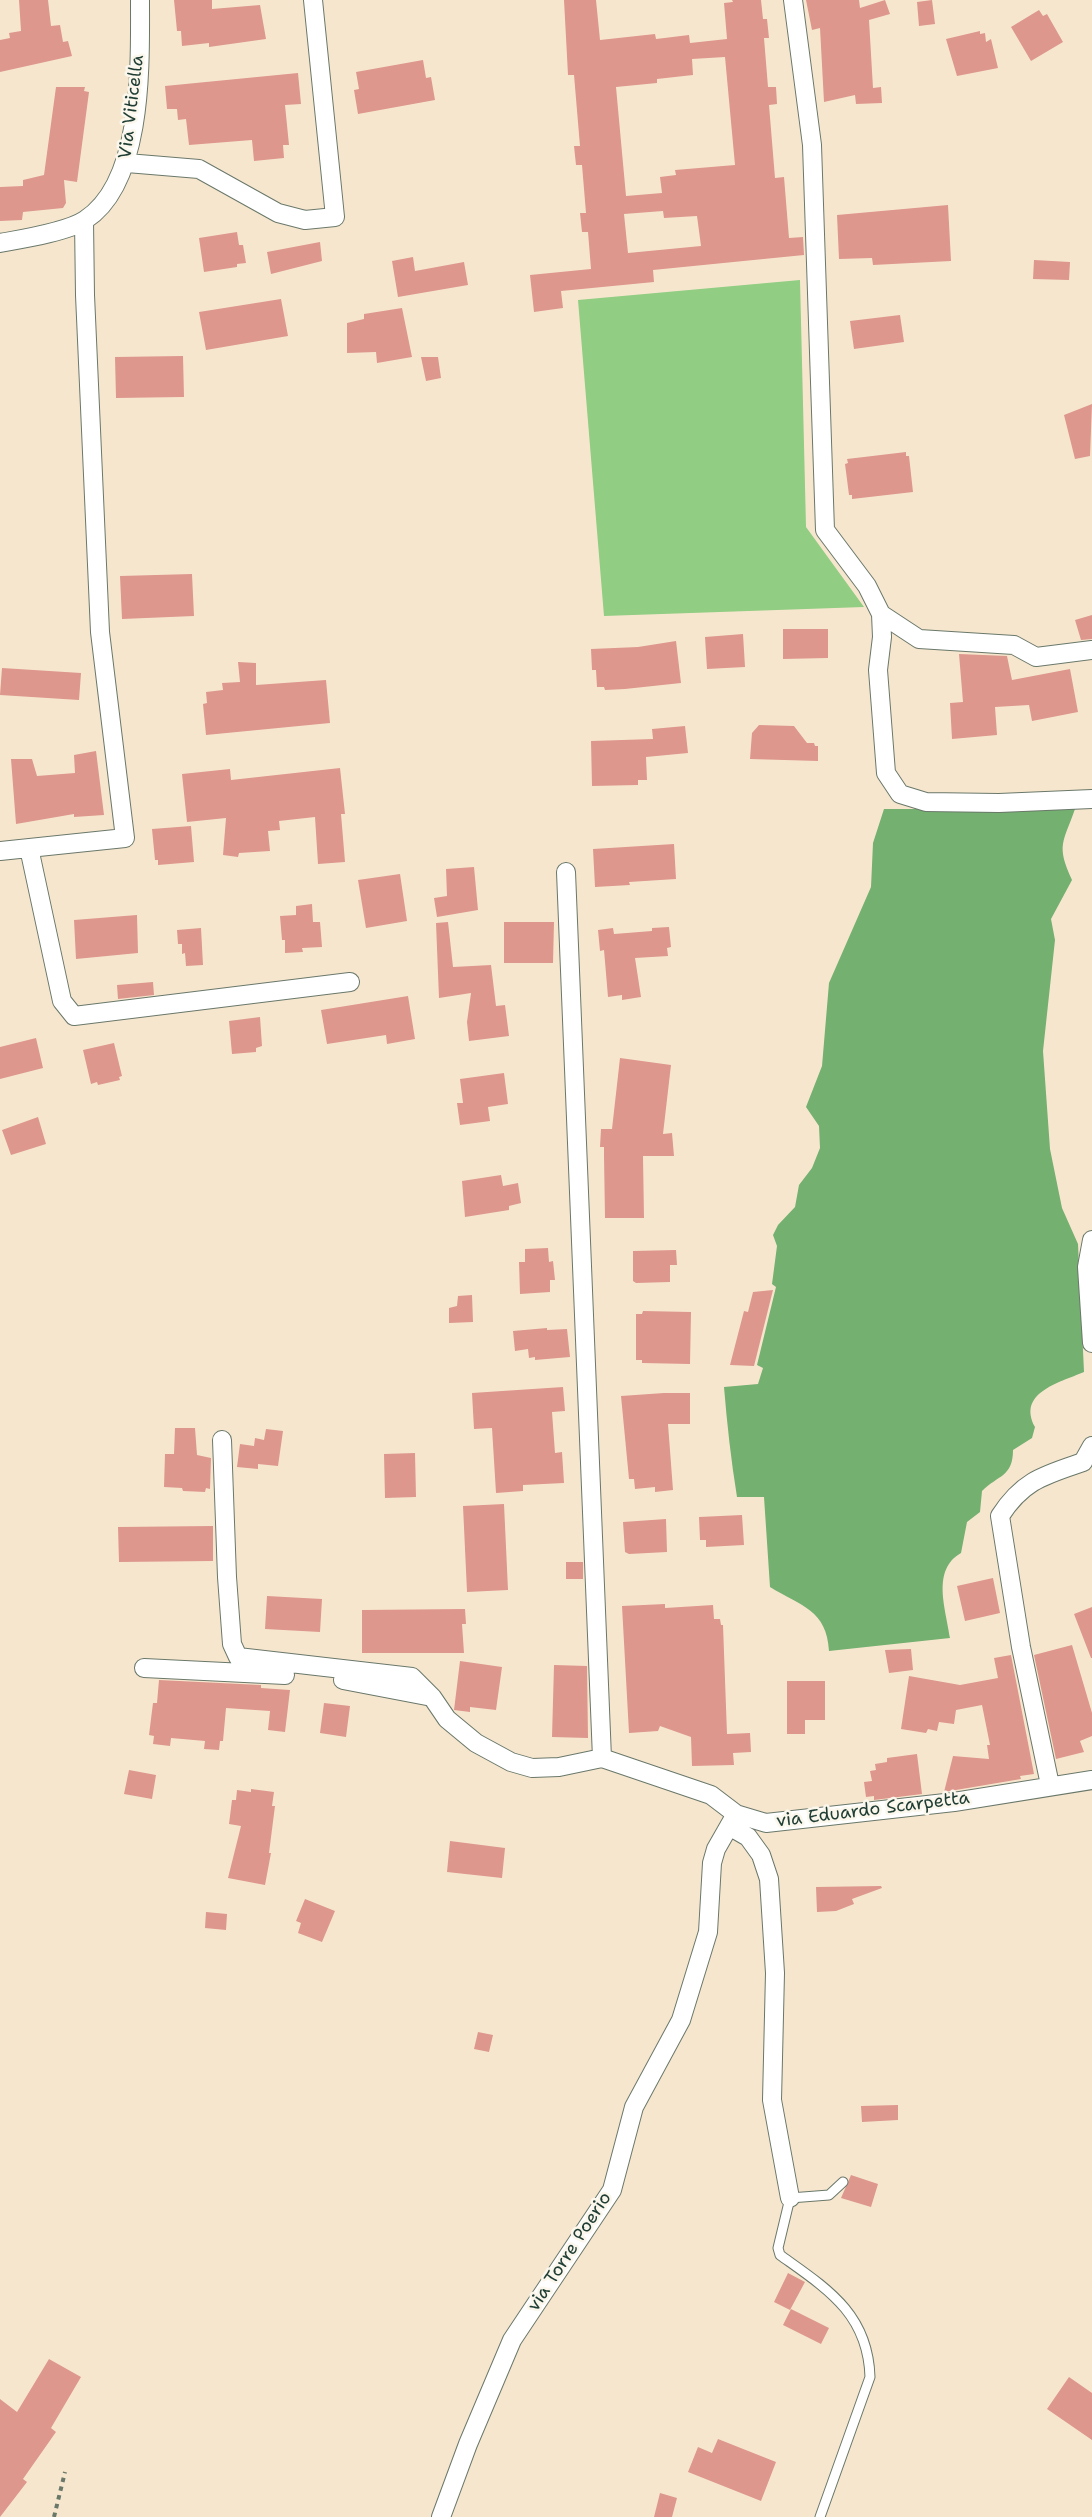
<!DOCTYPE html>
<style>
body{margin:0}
canvas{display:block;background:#f6e6ce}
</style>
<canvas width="1092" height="2517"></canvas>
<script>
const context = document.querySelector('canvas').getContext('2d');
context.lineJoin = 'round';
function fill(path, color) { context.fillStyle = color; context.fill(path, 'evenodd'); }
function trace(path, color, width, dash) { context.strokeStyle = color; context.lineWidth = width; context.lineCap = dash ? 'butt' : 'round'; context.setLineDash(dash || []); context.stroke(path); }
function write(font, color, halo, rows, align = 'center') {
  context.font = font + ' "Shantell Sans",sans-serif'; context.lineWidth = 5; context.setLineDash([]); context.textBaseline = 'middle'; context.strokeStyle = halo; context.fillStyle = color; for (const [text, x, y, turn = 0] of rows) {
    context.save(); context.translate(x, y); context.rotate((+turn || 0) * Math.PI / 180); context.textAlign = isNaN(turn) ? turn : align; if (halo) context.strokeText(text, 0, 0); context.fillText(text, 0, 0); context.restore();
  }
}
const green = new Path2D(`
 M800,280L806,527L864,607L604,616L578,300Z`);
const forest = new Path2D(`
 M884,809H1075C1063,843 1056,845 1072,880L1051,919L1055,940L1043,1051L1050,1149L1062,1208L1078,1244L1084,1372C1058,1383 1017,1393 1035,1427L1032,1438L1013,1450C1013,1477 998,1475 982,1491L980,1512L967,1522L961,1553C931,1570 946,1609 950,1638L829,1651C827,1610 801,1606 770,1587L764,1497H737C731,1460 727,1424 724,1387L758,1384L763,1368L757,1365L776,1287L772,1284L777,1246L773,1235L778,1225L795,1207L799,1185L812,1168L820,1148L819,1126L806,1107L822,1066L829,983L871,887L873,843Z`);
const building = new Path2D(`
 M19,0H48L51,26L60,25L63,42L68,41L72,56L0,72V40L10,38L9,33L21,31Z
 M174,0H212V9L260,5L266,39L209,47V43L182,46L181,31H177Z
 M564,0H596L600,40L655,34L656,39L689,35L690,43L727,39L724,3L733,2L732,0H761L763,19H767L769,38H764L768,87H776L777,104L769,105L775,178L784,177L789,238L803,237L804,255L653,270L654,282L561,291L563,308L534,312L530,275L591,269L588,232H582L580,213H586L582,165H576L574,146H580L574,75H568ZM725,57L735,165L675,170L676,175L660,177L662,193L626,196L616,87L657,83V79L693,75L692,59ZM663,211L664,218L697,216L701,246L628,253L624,214Z
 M806,0H859L860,8L885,0L890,14L869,20L873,88L881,87L882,103L856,104L855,95L824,102L820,28L812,30Z
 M932,0L935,24L919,26L917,2Z
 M1039,10L1043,16L1047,14L1063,42L1031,61L1011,27Z
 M980,31V34L985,33L986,42L991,39L998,68L957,76L946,39Z
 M423,60L426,78L431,77L435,100L358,114L354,90L359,89L356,72Z
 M298,73L301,104L285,105L289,145H283L284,158L254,161L252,140L189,145L186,119L178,120L177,109H167L165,86Z
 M56,87H85L84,91L89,92L77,182L64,180L66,203L63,208L23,212L22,220L0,221V187L23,186V180L44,175Z
 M948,205L951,261L873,265L872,258L839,259L837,215Z
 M237,232L239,245H243L246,263L237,264V267L204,272L199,238Z
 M320,242L322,261L271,274L267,252Z
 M413,257L415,271L464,262L468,285L398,297L392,261Z
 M1034,260L1070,262L1069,280L1033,279Z
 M281,299L288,336L206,350L199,312Z
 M402,308L412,357L377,363L376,352L347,353V323L364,319V314Z
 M900,315L904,342L854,349L850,321Z
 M183,356L184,397L116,398L115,357Z
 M421,357H438L441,378L426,381Z
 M1092,404L1090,456L1075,459L1064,415Z
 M906,452V456H909L913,492L852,499V495H849L845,464L848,463L847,459Z
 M192,574L194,616L122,619L120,576Z
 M1092,615V639L1081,640L1075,620Z
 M783,629H828V658L783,659Z
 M743,634L745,667L707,669L705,637Z
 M676,641L681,683L625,689L605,690L604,687H597L596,670H592L591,649L638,647Z
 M959,654L1007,656L1012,680L1070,669L1078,712L1032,721L1029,705L995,707L997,735L952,739L950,703L963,702Z
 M238,662L256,663V685L326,680L330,723L206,735L203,704L207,703L206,692L223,690L222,683L240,682Z
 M2,668L81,673L79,700L0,695Z
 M759,725L794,726L807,743H814L815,746H818V761L750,759L752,733Z
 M685,726L688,753L646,757L647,780H638V785L592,786L591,741L653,739L652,729Z
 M96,751L104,815L74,817V814L16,824L11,759H32L37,776L75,773L74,755Z
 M340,768L345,814H341L345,862L318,864L315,817L279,821L280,830L268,831L270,851L239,853L238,857L223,855L226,818L187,822L182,774L230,769L231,780Z
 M191,826L194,862L158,865V860H155L152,829Z
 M674,844L676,879L629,882L630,885L595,887L593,849Z
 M474,867L478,910L437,917L434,898L447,896L446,869Z
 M400,874L407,921L366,928L358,880Z
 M312,904L313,922H320L322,947L302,948L303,952L285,953V940H282L280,916L296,915V906Z
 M137,915L138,953L76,959L74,920Z
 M448,922L453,967L491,965L496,1006L505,1005L509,1036L469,1041L467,1022L471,993L439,998L436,923Z
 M504,922H554L553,963H504Z
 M669,927L671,947L667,948L668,956L635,958L641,997L622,1000V995L608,997L604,950L600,951L598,930L613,928L614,934L652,931V928Z
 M201,928L203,965L186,966L185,953L182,954V944H178L177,930Z
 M153,982L154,995L118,999L117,985Z
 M408,996L415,1039L387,1044L386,1035L327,1044L321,1010Z
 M260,1017L262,1046L256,1048V1052L232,1054L229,1021Z
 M36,1038L43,1068L0,1079V1047Z
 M114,1043L122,1076L119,1077L120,1080L98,1085L97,1082L91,1084L83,1050Z
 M620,1058L671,1065L663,1134L672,1133L674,1156H643L644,1218H605L604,1156V1147H600L601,1129H612Z
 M504,1073L508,1104L488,1107L490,1121L460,1125L457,1103H463L460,1079Z
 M38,1117L46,1144L11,1155L2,1130Z
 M501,1175L503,1186L518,1183L521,1203L509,1206V1210L465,1217L462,1181Z
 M548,1248L549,1262L553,1261L555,1280H550V1292L520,1294L519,1262H525V1249Z
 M676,1250L677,1265H670V1282L636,1283L633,1281V1251Z
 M773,1290L754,1366L730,1365L744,1311L748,1312L753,1292Z
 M472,1295L473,1322L449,1323V1308L457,1306L458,1296Z
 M643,1311L691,1312L690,1364L642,1363V1360H636V1314H642Z
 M547,1328V1330L567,1329L570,1357L535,1360V1357L529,1358L528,1349L515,1351L513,1331Z
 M563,1387L565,1411L552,1412L555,1453L562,1452L564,1483L523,1485V1491L496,1493L492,1428L474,1429L472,1393Z
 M664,1393H690V1424H668L673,1490L655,1492V1487L635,1489L634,1479H629L621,1396Z
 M175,1428H195L197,1455L211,1458L210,1489L206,1488L205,1492L183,1491L182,1488L164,1487L165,1454H174Z
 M266,1429L283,1431L278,1466L258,1464V1469L237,1467L240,1444L254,1446L255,1438L264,1440Z
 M415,1453L416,1497L385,1498L384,1454Z
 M504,1504L508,1590L467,1592L463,1506Z
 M742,1515L744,1545L706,1547V1540H700L699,1517Z
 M666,1519L667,1552L629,1554L625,1552L623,1522Z
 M213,1526V1561L119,1562L118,1527Z
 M566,1562H583V1579H566Z
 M993,1578L1000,1613L965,1621L957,1586Z
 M267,1596L322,1599L320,1632L265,1629Z
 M665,1604V1608L713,1605L714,1619H720L721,1625H723L727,1734L750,1733L751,1752L733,1753L734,1765L692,1766L691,1737L660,1726L658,1731L629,1733L622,1606Z
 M1092,1607V1658H1091L1074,1614Z
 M465,1609L466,1624H462L464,1653H362V1610Z
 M1072,1645L1092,1713V1736L1080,1741L1084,1752L1056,1759L1034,1655Z
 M911,1649L913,1670L889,1673L885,1650Z
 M1011,1655L1034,1774L1020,1776L1021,1779L944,1792L953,1756L989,1759L987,1745H990L982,1705L956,1710L954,1724L939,1722L937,1731L928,1729L926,1733L901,1729L909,1676L960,1685L998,1678L994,1658Z
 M460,1661L502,1667L496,1710L470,1707V1712L454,1710Z
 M554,1665L587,1666L588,1738L552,1737Z
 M159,1680L261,1685V1688L290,1690L285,1732L268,1730L270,1711L226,1708L223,1741H220L219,1750L204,1749L205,1741L171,1738L170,1746L153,1744L154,1736L149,1735L153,1703H157Z
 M787,1681H825V1720H805V1734H787Z
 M324,1703L350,1706L346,1737L320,1733Z
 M917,1754L922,1794L874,1800V1796L866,1797L864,1782L872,1781L870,1771L876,1770L875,1764L887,1762V1758Z
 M129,1770L156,1775L152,1799L124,1794Z
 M251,1789L274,1792L272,1806H275L269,1853H271L265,1885L228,1878L241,1826L229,1824L232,1800H236L237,1790L251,1792Z
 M450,1841L505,1848L502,1878L447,1872Z
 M881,1886L882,1888L852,1899L854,1904L836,1911L817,1912L816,1887Z
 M305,1899L335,1911L322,1942L298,1933L301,1923L296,1921Z
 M206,1912L227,1914L226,1930L205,1928Z
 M478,2032L493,2035L489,2052L474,2049Z
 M898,2105V2120L862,2122L861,2106Z
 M851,2175L878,2184L871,2207L841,2198Z
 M788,2273L805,2282L790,2310L774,2302Z
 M791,2309L829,2328L821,2344L783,2325Z
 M49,2359L81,2377L51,2428L56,2432L23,2479L27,2482L0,2517V2399L17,2412Z
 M1069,2377L1092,2393V2440L1047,2409Z
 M718,2439L776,2462L761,2501L688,2472L698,2447L712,2453Z
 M660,2493L677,2498L672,2517H654Z`);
const path = new Path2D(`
 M54,2517L65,2472`);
const lane = new Path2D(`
 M820,2517L870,2377C868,2313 826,2288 780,2255L778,2248L790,2198L829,2195L843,2182`);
const street = new Path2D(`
 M793,0L812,145L825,530L867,586L881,614L882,637L878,670L886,773L900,794L926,802L999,803L1092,799
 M127,163L199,169L278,213L305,220L335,217L313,0
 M0,243C22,239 67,232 85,220C144,182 140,63 140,0
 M881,614L919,639L1014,645L1036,657L1092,650
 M29,848L62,1001L74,1016L350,982
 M0,851L125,838L100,632L85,295L84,221
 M566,872L602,1758
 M1092,1240L1087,1267L1092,1343
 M222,1440L227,1577L232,1644L238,1657L412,1677L432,1697L447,1719L476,1743L511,1762L532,1768L559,1767L602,1758L711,1795L736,1814L766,1823L954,1802L1092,1780
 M144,1668L285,1675
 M343,1680L432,1697
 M1050,1785L1021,1647L1000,1516C1023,1480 1045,1475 1083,1462L1092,1446
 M729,1826L748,1837L761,1855L769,1879L775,1973L772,2100L790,2198
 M441,2517L468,2444L512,2340L612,2190L634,2107L681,2020L708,1932L712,1863L716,1849L736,1814`);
const streetNames = [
 ["Via Viticella",132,107,-83],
 ["via Eduardo Scarpetta",873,1810,-7],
 ["via Torre Poerio",570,2252,-57]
];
fill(green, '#91cd82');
fill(forest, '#74b070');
fill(building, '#de978d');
trace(lane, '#6a786a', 11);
trace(street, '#6a786a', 20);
trace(path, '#6a786a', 4, [4.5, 4.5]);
trace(lane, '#fff', 9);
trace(street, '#fff', 18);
write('18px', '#1f3d34', '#fbf7ec', streetNames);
</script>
